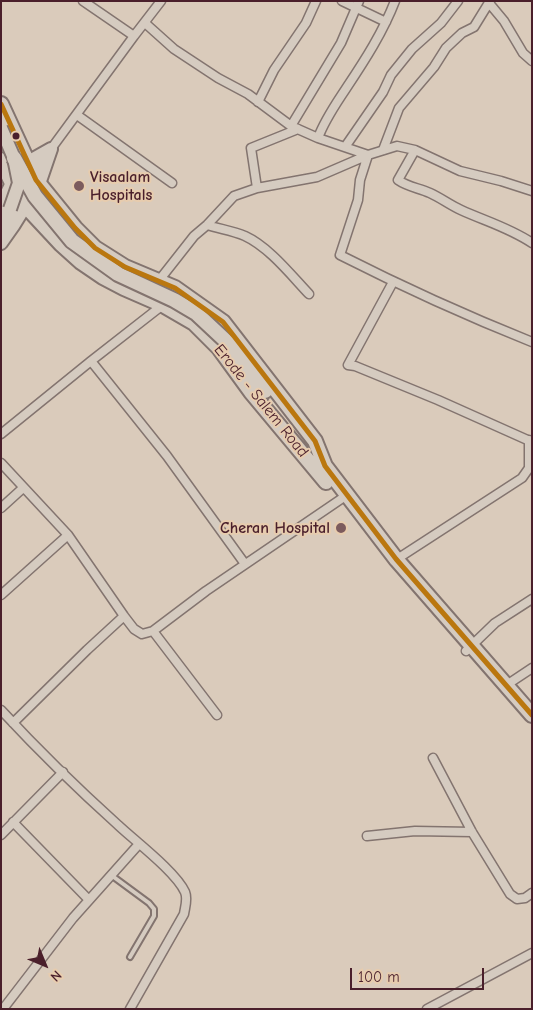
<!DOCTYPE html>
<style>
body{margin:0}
#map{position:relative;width:533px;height:1010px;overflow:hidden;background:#dacbbb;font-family:"Comic Neue",sans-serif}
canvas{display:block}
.frame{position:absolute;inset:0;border:2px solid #4a1f2b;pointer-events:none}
.north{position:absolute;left:20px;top:940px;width:50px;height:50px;-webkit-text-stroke:4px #e7ccae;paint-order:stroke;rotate:135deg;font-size:14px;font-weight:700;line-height:20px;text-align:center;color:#4a1f2b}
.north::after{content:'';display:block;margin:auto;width:18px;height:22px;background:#4a1f2b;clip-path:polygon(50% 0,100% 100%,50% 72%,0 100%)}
.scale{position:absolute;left:350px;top:968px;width:134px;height:22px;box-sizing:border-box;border:2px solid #4a1f2b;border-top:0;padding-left:6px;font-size:15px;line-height:18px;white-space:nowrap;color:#4a1f2b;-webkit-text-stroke:4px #e7ccae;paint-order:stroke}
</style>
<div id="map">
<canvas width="533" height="1010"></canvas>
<div class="frame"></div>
<div class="north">N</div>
<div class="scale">100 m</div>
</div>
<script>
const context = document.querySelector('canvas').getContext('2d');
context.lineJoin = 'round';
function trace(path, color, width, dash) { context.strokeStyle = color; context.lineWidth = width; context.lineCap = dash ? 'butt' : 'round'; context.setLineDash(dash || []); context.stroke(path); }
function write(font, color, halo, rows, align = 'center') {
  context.font = font + ' "Comic Neue",sans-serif'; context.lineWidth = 4; context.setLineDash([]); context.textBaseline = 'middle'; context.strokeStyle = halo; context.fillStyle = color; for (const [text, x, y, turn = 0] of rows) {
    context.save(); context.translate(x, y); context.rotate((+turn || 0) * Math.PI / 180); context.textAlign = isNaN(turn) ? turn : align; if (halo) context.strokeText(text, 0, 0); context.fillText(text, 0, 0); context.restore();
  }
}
const lane = new Path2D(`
 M111,875L149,903L154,909V916L130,957`);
const street = new Path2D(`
 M83,1L134,36
 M342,1L386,22
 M489,3L504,21L523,53L532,61
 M145,23L174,49L218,78L248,94L291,126L318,138L368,155L360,180L358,200L340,255C403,287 467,316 532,342
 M258,102L274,70L306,23L316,1
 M77,115L172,183
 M291,126L341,43L359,1
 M318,138C325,119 336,104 347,87C365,60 383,32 395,1
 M345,147L383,92L391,75L412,49L441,23L458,1
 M383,150L399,108L434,67L446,48L462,33L474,27L490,1
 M415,150L398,180C408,187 419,188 430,193C441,198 450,205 461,210C485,221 510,228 532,243
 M32,170L51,149L134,36L161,1
 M257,188L251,148L298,129
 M207,225C220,229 233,231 245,236C269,247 291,275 309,294
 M393,282L348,365L355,366L438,400L532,442
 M157,283L194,236L207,225L234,196L257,188L317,177L368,155L397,146L415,150L460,171L501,181L532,191
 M91,361L167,456L245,564
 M1,434L91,361L164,304
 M1,463L68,535L124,616L134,629L142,634L153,631L206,591L347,495
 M1,508L23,488
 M394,561L522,478L529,468V440
 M1,595L68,535
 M153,631L217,715
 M466,651L495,623L532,599
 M505,686L532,668
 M1,710C38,750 78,789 118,825C135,841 176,872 185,892C188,899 185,907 184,914L130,1009
 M13,723L87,650L124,616
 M433,758L472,832L510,894L517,899L525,898L532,893
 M13,822L89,900
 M1,835L63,772
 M367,836L415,831L472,832
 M3,1009L73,918L139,844
 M427,1009L532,953`);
const primary = new Path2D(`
 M1,205L12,183L28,162L51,149
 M1,225L10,209
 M1,243L13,226L39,184L51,149`);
const highway = new Path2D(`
 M1,104L36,180L75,228L95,248L125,267L175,288L223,322L315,441L325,466L396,559L532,715
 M1,160L20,200L61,244L81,262L103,277L124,288L163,305L194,323L219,348L251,392L326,482
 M227,342L265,391`);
const primaryBridge = new Path2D(`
 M1,128L14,158L19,183L10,209`);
const highwayBridge = new Path2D(`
 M14,158L35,196L72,241L118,274L174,300L196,313L227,342`);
const bus1 = new Path2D(`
 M1,104L36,180L75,228L95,248L125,267L175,288L223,322L315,441L325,466L396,559L532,715`);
const markers = [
 [16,136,4.5,"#4a1f2b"],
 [79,186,6,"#7c5b5d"],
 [341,528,6,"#7c5b5d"]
];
const poiNames = [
 ["Visaalam",90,177],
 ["Hospitals",90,195],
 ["Cheran Hospital",330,528,"right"]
];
const streetNames = [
 ["Erode - Salem Road",261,401,51]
];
trace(lane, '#83746f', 8);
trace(street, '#83746f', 11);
trace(primary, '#83746f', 16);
trace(highway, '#83746f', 18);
trace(lane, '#d5cbc0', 4);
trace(street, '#d5cbc0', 8);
trace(primary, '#d5cbc0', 12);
trace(highway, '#d5cbc0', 14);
trace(primaryBridge, '#83746f', 16, []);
trace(highwayBridge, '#83746f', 18, []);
trace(primaryBridge, '#d5cbc0', 12);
trace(highwayBridge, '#d5cbc0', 14);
trace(bus1, '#ba770f', 5);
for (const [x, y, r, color] of markers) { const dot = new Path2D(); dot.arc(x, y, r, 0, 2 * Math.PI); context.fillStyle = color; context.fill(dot); trace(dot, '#e7ccae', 2); }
write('bold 16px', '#4a1f2b', '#e7ccae', poiNames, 'left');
write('16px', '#4a1f2b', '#e7ccae', streetNames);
</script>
